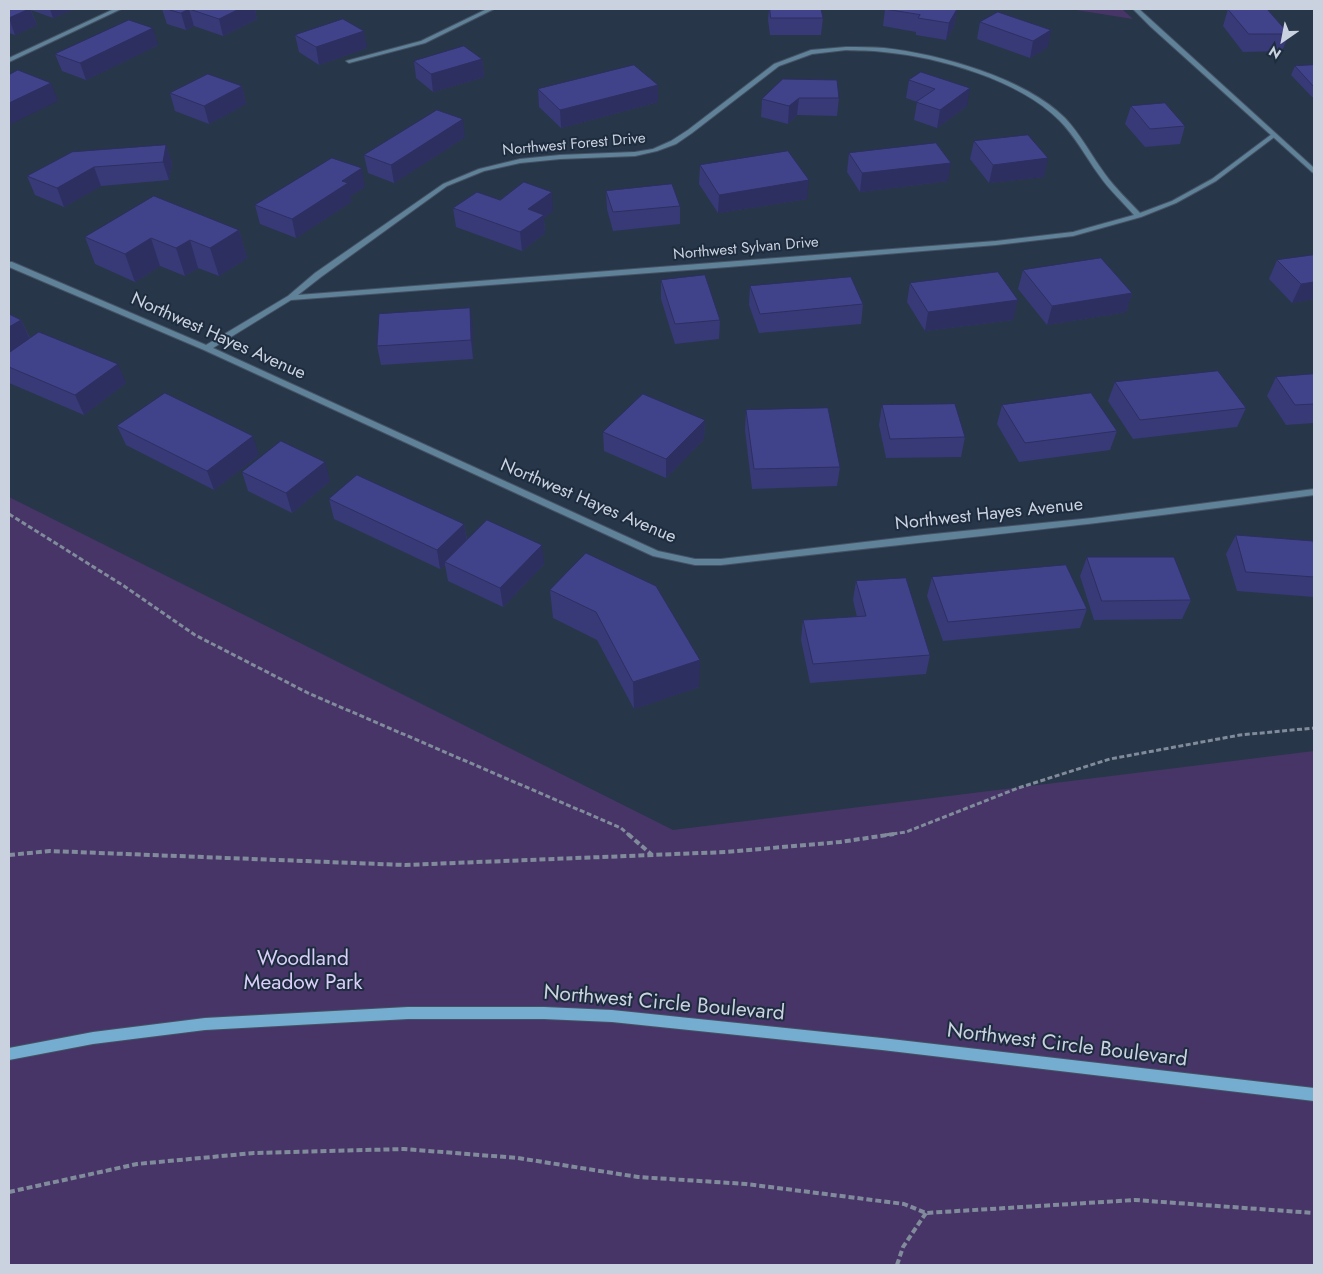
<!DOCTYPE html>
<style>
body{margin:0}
#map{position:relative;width:1323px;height:1274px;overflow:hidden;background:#283649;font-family:Jost,sans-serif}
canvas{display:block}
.frame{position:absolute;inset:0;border:10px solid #cad2df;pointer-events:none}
.north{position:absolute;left:1258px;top:15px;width:50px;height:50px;-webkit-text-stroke:4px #1e2c3f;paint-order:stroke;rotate:213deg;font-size:14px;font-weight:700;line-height:20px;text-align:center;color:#cad2df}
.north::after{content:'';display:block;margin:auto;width:18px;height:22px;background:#cad2df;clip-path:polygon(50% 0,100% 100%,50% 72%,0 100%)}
</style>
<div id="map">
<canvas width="1323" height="1274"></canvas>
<div class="frame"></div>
<div class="north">N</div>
</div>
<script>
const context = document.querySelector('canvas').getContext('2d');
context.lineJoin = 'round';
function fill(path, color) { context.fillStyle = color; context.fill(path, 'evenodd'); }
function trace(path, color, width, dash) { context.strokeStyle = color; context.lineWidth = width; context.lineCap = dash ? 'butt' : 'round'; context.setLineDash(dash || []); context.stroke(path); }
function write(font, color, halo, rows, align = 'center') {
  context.font = font + ' Jost,sans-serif'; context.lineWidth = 4; context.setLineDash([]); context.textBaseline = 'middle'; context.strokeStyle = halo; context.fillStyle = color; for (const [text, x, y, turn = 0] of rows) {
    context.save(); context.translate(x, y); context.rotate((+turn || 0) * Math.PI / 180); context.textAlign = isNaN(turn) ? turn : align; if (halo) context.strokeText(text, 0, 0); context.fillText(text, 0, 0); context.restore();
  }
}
const green = new Path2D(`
 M1070,9H1122L1133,19Z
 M9,497L673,830L1314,751V1265H9Z`);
const pathFar1 = new Path2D(`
 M9,514L124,586L195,635L308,693L621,828L629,835
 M885,835L906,832L1018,788L1110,759L1240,735L1314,728`);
const path = new Path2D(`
 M628,834L652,855
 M9,855L50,851L405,865L726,852L840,842L894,834
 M9,1192L137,1164L254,1153L404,1149L518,1158L638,1177L746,1184L904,1204L926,1213L1135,1200L1314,1213
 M897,1265L903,1247L926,1213`);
const minor = new Path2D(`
 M114,9H121L9,62V58Z
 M487,9H494L425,43L349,63L346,61L421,41Z
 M846,47C858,47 871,47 884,48C939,54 1025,78 1065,118C1081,135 1091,155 1105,174C1115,188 1128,200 1140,213L1172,201L1212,179L1272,134L1277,135L1216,181L1176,203L1141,217L1073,236L996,245L728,267L291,300L213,348L658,551L695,559H721L924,535L1092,518L1314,489V495C1117,523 919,542 721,565H695L653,556L204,350L9,267V262H12L206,345L288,296L315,273L443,184L479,169L520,159L560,155L635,152L653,149L671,141L688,130L774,64L811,50ZM846,50C858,51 871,50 884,52C939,57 1019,80 1059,120C1075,136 1086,157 1099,175C1109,190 1123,202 1134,215L1073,232L996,241L298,295L321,277L447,186L484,171L520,163L560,159L635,156L657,151L676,144L692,133L779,66L812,54Z`);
const tertiary = new Path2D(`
 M1133,9H1139L1314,168V173L1312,172L1151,27Z`);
const secondary = new Path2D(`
 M408,1007H544L612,1010L882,1038L1314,1088V1101L882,1050L612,1022L544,1019H408L205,1030L93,1044L9,1060V1048L93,1032L205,1018Z`);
const wall = new Path2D(`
 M9,9H74L53,18L31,10L37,25L15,35L9,33Z
 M162,9H255L257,19L223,36L194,26L186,30L167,24Z
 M769,9H821L823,18L821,35H770L768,20Z
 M885,9H957L954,26L946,40L916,35V32L883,26Z
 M1228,9L1289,34L1282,51L1243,52L1223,26Z
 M998,12L1048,47L1030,58L977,39L980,22Z
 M295,35L367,48L319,65L299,52Z
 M158,45L86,80L62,71L55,54Z
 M482,59L484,77L433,92L416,78L414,61Z
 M1314,65V97H1312L1291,75L1295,66Z
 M921,72L967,106L937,128L914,120L917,102L906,98L909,80Z
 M783,79L839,98L837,116L797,115L788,124L761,117L762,99Z
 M242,86L246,104L209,124L175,111L170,93Z
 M538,89L658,102L561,128L539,107Z
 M1131,106L1185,126L1180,144L1145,147L1125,124Z
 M465,137L394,183L368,173L364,155Z
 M974,141L1044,177L989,183L970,159Z
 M166,145L172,163L169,180L101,186L64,207L35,195L27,176Z
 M849,153L948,181L860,192L847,172Z
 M700,165L807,199L718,213L699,184Z
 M365,187L350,196L351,202L296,238L260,224L255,205Z
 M606,191L680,206V224L613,231L607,209Z
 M500,200L553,211L544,218L545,233L522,251L456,227L453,208Z
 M239,230L247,258L219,276L198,268L185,276L160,266L135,282L95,264L85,237Z
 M1314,255V299L1292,303L1269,279L1277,260Z
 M1023,270L1132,293L1126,312L1047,325L1018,289Z
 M661,280L720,320L719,339L675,344L661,299Z
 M910,283L1013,320L925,331L907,302Z
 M750,286L863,304L861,324L759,333L749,305Z
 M9,314L21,320L30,338L126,383L84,415L9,383Z
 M473,327V359L381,365L377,346Z
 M1314,374V423L1286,425L1267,396L1276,377Z
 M1115,382L1246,408L1237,427L1133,439L1108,401Z
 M882,405L965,437L961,457L886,458L879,425Z
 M1002,405L1117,431L1110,450L1019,462L997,424Z
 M746,410L840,467L837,486L752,489L745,430Z
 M705,420L704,439L666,478L604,451L603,432Z
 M117,426L259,455L214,490L126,445Z
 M242,472L330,481L292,513L248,491Z
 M329,499L464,524L467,540L544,564L503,607L448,581L445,565L440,569L334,519Z
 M1236,535L1314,546V597L1237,591L1226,554Z
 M1087,557L1191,600L1182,619L1094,620L1080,576Z
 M932,577L1087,609L1080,628L943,641L927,596Z
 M856,581L930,655L926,674L810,683L801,640L803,620L857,617L853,600Z
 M656,586L699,687L634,709L597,640L553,618L550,590Z`);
const shadedWall = new Path2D(`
 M29,9H30L37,25L15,35L9,18Z
 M50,9H74L53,18Z
 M189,9L194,26L186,30L181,13Z
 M239,9H255L257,19L223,36L219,19Z
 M957,9L954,26L946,40L949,23Z
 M153,28L158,45L86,80L80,63Z
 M1051,30L1048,47L1030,58L1033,41Z
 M364,31L367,48L319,65L316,47Z
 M482,59L484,77L433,92L431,74Z
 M51,83L58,101L9,125V103Z
 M658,85V102L561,128L560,110Z
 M242,86L246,104L209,124L204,106Z
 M970,88L967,106L937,128L940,110Z
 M799,98L797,115L788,124L789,106Z
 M463,119L465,137L394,183L391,165Z
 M166,145L172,163L169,180L163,162Z
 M1048,158L1044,177L989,183L993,165Z
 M951,163L948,181L860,192L862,173Z
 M94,167L101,186L64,207L57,188Z
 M362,168L365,187L350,196L351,202L296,238L292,219L342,181Z
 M809,180L807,199L718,213L719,195Z
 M552,192L553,211L544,218L545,233L522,251L520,232L528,209Z
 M239,230L247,258L219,276L210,248Z
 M151,238L160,266L135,282L125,254Z
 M190,240L198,268L185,276L176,248Z
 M1314,282V299L1292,303L1301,284Z
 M1132,293L1126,312L1047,325L1052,306Z
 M1018,300L1013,320L925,331L928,312Z
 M470,308L473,327V359L471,340Z
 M21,320L34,348L9,364V327Z
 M118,364L126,383L84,415L75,395Z
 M705,420L704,439L666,478V459Z
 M253,436L259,455L214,490L207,471Z
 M325,462L330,481L292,513L286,493Z
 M464,524L467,543L445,562V565L440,569L437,550Z
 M542,545L544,564L503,607L500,588Z
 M700,660L699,687L634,709L633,682Z`);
const building = new Path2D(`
 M9,9H29L9,18Z
 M167,9H239L219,19L189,9L181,13Z
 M770,9H821L823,18H771Z
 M885,9H957L949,23L918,18L920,15Z
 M1228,9H1267L1289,34H1249Z
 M998,12L1051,30L1033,41L980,22Z
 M343,19L364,31L316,47L295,35Z
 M129,20L153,28L80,63L55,54Z
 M464,46L482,59L431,74L414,61Z
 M634,65L658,85L560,110L538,89Z
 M1314,65V87L1295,66Z
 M18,70L51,83L9,103V75Z
 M921,72L970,88L940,110L916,102L935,89L909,80Z
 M208,74L242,86L204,106L170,93Z
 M783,79L837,80L839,98H799L789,106L762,99Z
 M1165,103L1185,126L1150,129L1131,106Z
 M437,110L463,119L391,165L364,155Z
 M1028,135L1048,158L993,165L974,141Z
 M936,143L951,163L862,173L849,153Z
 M166,145L163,162L94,167L57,188L27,176L72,152Z
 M788,151L809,180L719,195L700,165Z
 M332,158L362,168L342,181L348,183L292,219L255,205Z
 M524,182L552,192L528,209L544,215L520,232L453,208L477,192L500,200Z
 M672,184L680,206L613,212L606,191Z
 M154,196L239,230L210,248L190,240L176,248L151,238L125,254L85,237Z
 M1314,255V282L1301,284L1277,260Z
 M1101,258L1132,293L1052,306L1023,270Z
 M998,272L1018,300L928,312L910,283Z
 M705,275L720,320L675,324L661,280Z
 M851,277L863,304L760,314L750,286Z
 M470,308L471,340L377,346L379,314Z
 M9,314L21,320L9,327Z
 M39,332L118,364L75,395L9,367V353Z
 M1218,371L1246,408L1140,420L1115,382Z
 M1314,374V404L1295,405L1276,377Z
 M165,393L253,436L207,471L117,426Z
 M1091,393L1117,431L1025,443L1002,405Z
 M643,394L705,420L666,459L603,432Z
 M955,404L965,437L890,439L882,405Z
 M828,408L840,467L754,469L746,410Z
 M281,441L325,462L286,493L242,472Z
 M357,475L464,524L437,550L329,499Z
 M487,520L542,545L500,588L445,562Z
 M1236,535L1313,541L1314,546V577L1246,572Z
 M586,553L656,586L700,660L633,682L596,612L550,590Z
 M1087,557H1174L1191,600L1102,601Z
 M1066,565L1087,609L948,622L932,577Z
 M906,578L930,655L813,664L803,620L866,616L856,581Z`);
const farStreetnames = [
 ["Northwest Forest Drive",574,145,-5],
 ["Northwest Sylvan Drive",746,249,-5]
];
const streetNames = [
 ["Northwest Hayes Avenue",218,337,24],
 ["Northwest Hayes Avenue",588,502,23],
 ["Northwest Hayes Avenue",989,515,-6]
];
const nearParknames = [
 ["Woodland",303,960],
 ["Meadow Park",303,984]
];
const nearStreetnames = [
 ["Northwest Circle Boulevard",664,1004,5],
 ["Northwest Circle Boulevard",1067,1046,7]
];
fill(green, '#473567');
trace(minor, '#455264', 2);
trace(tertiary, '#455264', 2);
trace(secondary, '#455264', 2);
trace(pathFar1, '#808b9b', 3, [5, 2.5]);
trace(path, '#808b9b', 4, [6, 3]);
fill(minor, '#608298');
fill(tertiary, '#608298');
fill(secondary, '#75add0');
fill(wall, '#373a77');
fill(shadedWall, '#2d2f61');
fill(building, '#40438a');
trace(building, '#2d2f61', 1);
write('15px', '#cad2df', '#1e2c3f', farStreetnames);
write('18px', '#cad2df', '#1e2c3f', streetNames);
write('21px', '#dacef8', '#1e2c3f', nearParknames);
write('21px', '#cad2df', '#1e2c3f', nearStreetnames);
</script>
